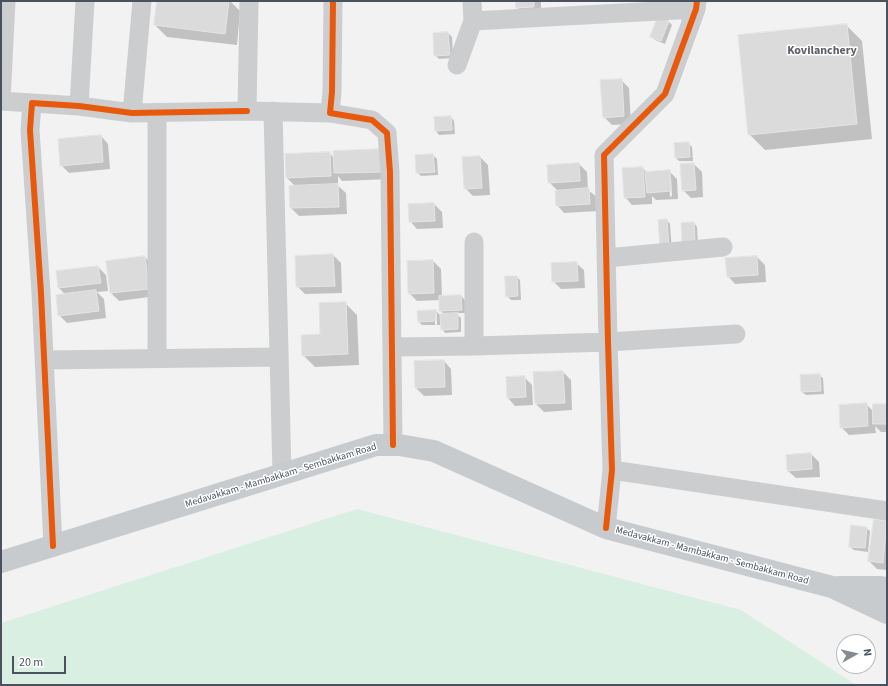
<!DOCTYPE html>
<style>
body{margin:0}
#map{position:relative;width:888px;height:686px;overflow:hidden;background:#f2f2f2;font-family:"Source Sans 3",sans-serif}
canvas{display:block}
.frame{position:absolute;inset:0;border:2px solid #4a535d;pointer-events:none}
.north{position:absolute;left:836px;top:634px;width:40px;height:40px;box-sizing:border-box;background:#fff;border:1px solid #b7babe;border-radius:50%;rotate:82deg;font-size:11px;font-weight:700;line-height:16px;text-align:center;color:#4a535d}
.north::after{content:'';display:block;margin:auto;width:14px;height:18px;background:#858b91;clip-path:polygon(50% 0,100% 100%,50% 72%,0 100%)}
.scale{position:absolute;left:12px;top:656px;width:54px;height:18px;box-sizing:border-box;border:2px solid #4a535d;border-top:0;padding-left:5px;font-size:12px;line-height:14px;white-space:nowrap;color:#4a535d;-webkit-text-stroke:3px #fff;paint-order:stroke}
</style>
<div id="map">
<canvas width="888" height="686"></canvas>
<div class="frame"></div>
<div class="north">N</div>
<div class="scale">20 m</div>
</div>
<script>
const context = document.querySelector('canvas').getContext('2d');
context.lineJoin = 'round';
function fill(path, color) { context.fillStyle = color; context.fill(path, 'evenodd'); }
function trace(path, color, width, dash) { context.strokeStyle = color; context.lineWidth = width; context.lineCap = dash ? 'butt' : 'round'; context.setLineDash(dash || []); context.stroke(path); }
function write(font, color, halo, rows, align = 'center') {
  context.font = font + ' "Source Sans 3",sans-serif'; context.lineWidth = 3; context.setLineDash([]); context.textBaseline = 'middle'; context.strokeStyle = halo; context.fillStyle = color; for (const [text, x, y, turn = 0] of rows) {
    context.save(); context.translate(x, y); context.rotate((+turn || 0) * Math.PI / 180); context.textAlign = isNaN(turn) ? turn : align; if (halo) context.strokeText(text, 0, 0); context.fillText(text, 0, 0); context.restore();
  }
}
const green = new Path2D(`
 M357,509L741,610L856,685H1V623Z`);
const shadow = new Path2D(`
 M158,1H236V2H231L240,11L237,45L167,37L155,25Z
 M517,1H541V14L525,15L517,7Z
 M668,21L672,25L665,44L655,40L651,36Z
 M846,25L862,41L872,139L765,150L749,134Z
 M448,33L452,37L453,58L439,59L435,55Z
 M621,80L629,88L631,124L612,125L604,117Z
 M451,117L454,121L455,134L439,135L436,131Z
 M101,136L108,144L110,169L69,173L61,165Z
 M688,143L692,147L693,161H679L676,158Z
 M381,150L390,179L342,181L338,176V184H336L346,193L347,214L299,216L291,208L290,187H296L287,178L329,153L334,158Z
 M433,155L437,159L438,175L421,176L417,172Z
 M480,157L488,165L490,195L473,196L465,188Z
 M579,164L587,172L588,190L597,197L598,211L564,213L557,205L558,191L549,182Z
 M694,164L702,172L703,197L691,198L683,190Z
 M643,168L647,173L669,171L677,179L678,199L656,200L652,196V204L632,205L625,197ZM669,178H671L672,196L670,197Z
 M434,204L442,212L443,228L417,229L410,221L409,205Z
 M667,220L670,224L672,252H665Z
 M694,223L697,227L698,245H686Z
 M333,255L341,263L342,293L305,294L297,286Z
 M145,257L152,265L156,296L119,301L111,293Z
 M757,257L765,265L766,282L735,284L728,276Z
 M433,261L441,269L442,297L461,296L465,300V313H456L461,318V332L445,333L442,329L441,325H437V313H435V325H422L419,322L436,311L440,315H445L440,310V300L417,301L409,293Z
 M576,263L584,270L585,288L561,289L553,281Z
 M98,267L106,275L108,291L97,292L104,299L106,318L67,323L59,315L66,295L59,288L57,272Z
 M517,277L520,280L521,300H511L507,296Z
 M345,303L357,315L359,365L315,367L303,355L321,335Z
 M444,361L451,369L452,395L424,396L416,388Z
 M563,372L571,380L572,410L544,412L536,404Z
 M819,375L823,378L824,394L806,395L802,392Z
 M524,377L532,385L533,405L515,406L508,398Z
 M866,404L874,412L887,405V432H881L875,426L876,433L849,435L841,427Z
 M811,454L819,462L820,477L796,478L788,471Z
 M875,521L887,522V570L877,569L869,561Z
 M866,528L870,531L868,552L854,550L850,547Z`);
const building = new Path2D(`
 M157,1H229L225,34L154,25Z
 M516,1H534V7L516,8Z
 M658,16L669,21L661,41L650,37Z
 M847,24L857,124L748,135L738,35Z
 M448,32L450,55L434,56L433,33Z
 M622,79L624,116L603,118L600,80Z
 M451,116L452,130L435,131L434,117Z
 M101,135L103,162L60,166L58,139Z
 M689,142L690,157L675,158L674,143Z
 M382,149L383,172L334,173L333,151Z
 M330,152L331,176L286,178L285,154Z
 M433,154L435,172L416,173L415,155Z
 M480,156L482,188L464,189L462,157Z
 M579,163L580,181L548,183L547,165Z
 M694,163L696,190L682,191L680,164Z
 M643,167L645,197L624,198L622,168Z
 M670,170L671,191L647,193L645,172Z
 M338,184L339,207L290,208L289,186Z
 M589,188L590,204L556,206L555,191Z
 M434,203L435,221L409,222L408,204Z
 M667,219L669,248L660,249L658,220Z
 M694,222L695,241L682,242L681,223Z
 M333,254L335,286L296,287L295,256Z
 M145,256L149,289L110,293L106,261Z
 M757,256L758,275L727,277L725,258Z
 M433,260L434,293L408,294L407,261Z
 M577,262L578,281L552,282L551,263Z
 M98,266L101,283L58,288L56,271Z
 M505,276H517L518,296L506,297Z
 M96,290L99,311L58,316L56,295Z
 M461,295L462,310L439,311V296Z
 M346,302L348,354L302,356L301,335L320,334L319,303Z
 M436,310V321L418,322L417,311Z
 M458,313V329L441,330L440,314Z
 M444,360L445,387L415,388L414,361Z
 M563,371L565,403L535,404L533,372Z
 M820,374L821,391L801,392L800,375Z
 M525,376L526,397L507,398L506,377Z
 M867,403L868,426L840,428L839,405Z
 M873,404H887V424H873Z
 M811,453L812,469L787,471L786,455Z
 M874,519L887,521L883,563L868,561Z
 M851,525L867,527L865,548L849,547Z`);
const street = new Path2D(`
 M6,1L1,101L32,103
 M249,1L247,111L330,113
 M333,1L332,92L330,113L372,120L387,133L390,172L393,445
 M472,1L473,21L696,9
 M457,65L473,21
 M79,106L85,1
 M273,111L282,474
 M132,113L142,1
 M157,113V358
 M606,258L723,247
 M474,346V242
 M392,347L474,346L608,342L736,334
 M44,360L279,357
 M612,470L887,511
 M606,528L612,470L608,342L604,155L665,94L696,9L697,1
 M53,546L41,293L30,130L32,103L79,106L132,113L247,111`);
const primary = new Path2D(`
 M1,562L376,445H399L434,451L606,528L832,587L887,613
 M838,587H881L887,589`);
const cycleway = new Path2D(`
 M333,1L332,92L330,113L372,120L387,133L390,172L393,445
 M606,528L612,470L608,342L604,155L665,94L696,9L697,1
 M53,546L41,293L30,130L32,103L79,106L132,113L247,111`);
const streetNames = [
 ["Medavakkam - Mambakkam - Sembakkam Road",281,476,-17],
 ["Medavakkam - Mambakkam - Sembakkam Road",712,556,15]
];
const quarterNames = [
 ["Kovilanchery",822,51]
];
fill(green, '#d8efe2');
fill(shadow, '#0003');
fill(building, '#dbdbdc');
trace(building, '#e3e4e5', 1);
trace(street, '#cccdcf', 19);
trace(primary, '#c8cbce', 22);
trace(cycleway, '#e8590c', 6);
write('10px', '#4a535d', '#fff', streetNames);
write('bold 12px', '#5e6165', '#fff', quarterNames);
</script>
